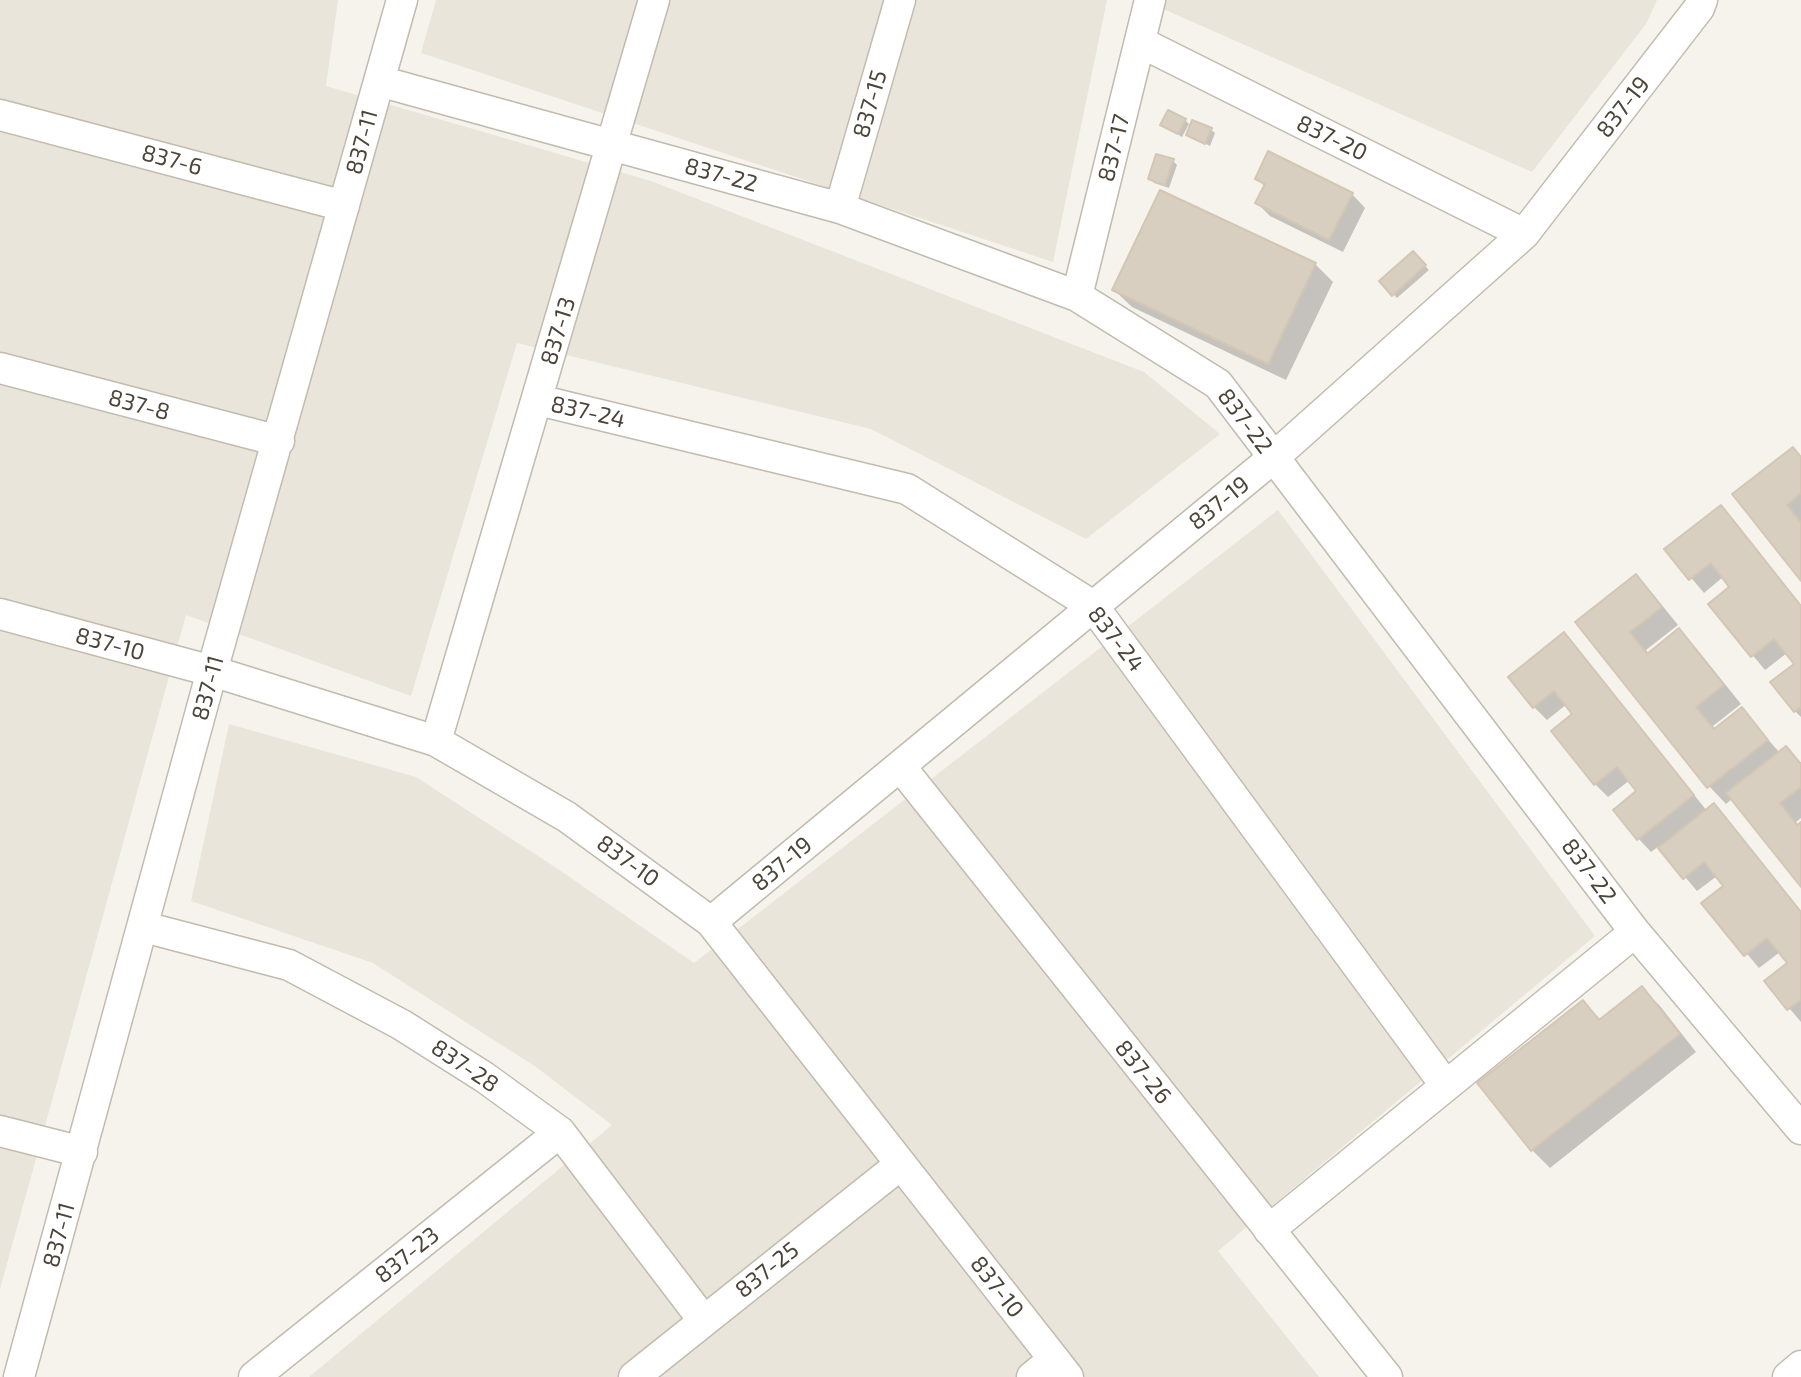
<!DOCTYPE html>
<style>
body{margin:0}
canvas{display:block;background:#f6f3ec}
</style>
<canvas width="1801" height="1377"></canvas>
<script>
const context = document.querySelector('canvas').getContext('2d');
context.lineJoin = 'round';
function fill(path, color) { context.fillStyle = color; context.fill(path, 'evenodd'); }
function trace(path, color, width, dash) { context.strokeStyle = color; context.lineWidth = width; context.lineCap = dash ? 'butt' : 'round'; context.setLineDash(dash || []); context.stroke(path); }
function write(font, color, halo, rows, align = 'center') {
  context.font = font + ' "Exo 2",sans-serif'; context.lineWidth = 7; context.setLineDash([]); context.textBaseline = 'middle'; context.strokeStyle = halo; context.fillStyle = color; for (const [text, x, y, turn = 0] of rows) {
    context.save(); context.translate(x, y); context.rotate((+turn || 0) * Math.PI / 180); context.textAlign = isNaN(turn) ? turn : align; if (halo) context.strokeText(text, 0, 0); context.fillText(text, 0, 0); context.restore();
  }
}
const residential = new Path2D(`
 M0,0H338L326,86L651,181L1144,372L1220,434L1086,539L871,429L517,343L411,696L186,615L0,1289Z
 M436,0H1107L1053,262L421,53Z
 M1143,0H1657L1646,24L1532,172Z
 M1278,510L1595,936L1218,1251L1319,1377H309L612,1125L536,1067L373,963L191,901L229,724L416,777L555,867L694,963Z`);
const shadow = new Path2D(`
 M1185,120L1189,124L1182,137L1163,125Z
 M1211,130L1215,133L1210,146L1188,135Z
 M1173,161L1177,165L1169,188L1154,183L1150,179Z
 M1257,178L1352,194L1365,208L1343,252L1270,216L1257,203L1265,187Z
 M1413,253L1429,270L1397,298L1382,281Z
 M1315,264L1333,282L1286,380L1132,307L1114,290Z
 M1801,457V578L1735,495Z
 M1721,507L1734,520L1801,605V717L1795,711L1796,664L1787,653L1765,670L1710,604L1732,587L1723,577L1704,593L1667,549Z
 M1636,576L1653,594L1678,625L1646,650L1649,654L1679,631L1696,648L1741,704L1713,726L1716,730L1742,710L1780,753L1786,748L1801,763V818L1796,822L1799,825L1801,824V885L1732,799L1726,804L1709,786L1578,622Z
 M1564,634L1577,648L1707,811L1714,806L1727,819L1801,911V1022L1766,981L1789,963L1780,952L1759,968L1704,903L1725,886L1717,876L1697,891L1659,846L1651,852L1638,838L1639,791L1630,780L1608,797L1595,784L1575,715L1567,704L1547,720L1534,707Z
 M1642,988L1660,1006L1696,1052L1550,1168L1532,1150L1583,1002L1602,1021Z`);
const building = new Path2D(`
 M1168,110L1186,119L1178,134L1160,125Z
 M1192,120L1212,128L1205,144L1186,135Z
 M1268,151L1353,193L1329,240L1255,203L1265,184L1255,179Z
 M1156,154L1174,159L1165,185L1148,179Z
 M1160,190L1316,263L1268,364L1112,290Z
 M1413,251L1426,265L1392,296L1379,281Z
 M1793,447L1801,457V493L1787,505L1801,523V581L1732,494Z
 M1721,505L1801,606V707L1794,712L1770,682L1794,664L1774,639L1751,657L1708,604L1729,587L1711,563L1689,580L1664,549Z
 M1636,574L1662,607L1630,632L1647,654L1679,628L1724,685L1696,707L1714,729L1742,707L1768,740L1707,788L1575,622Z
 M1564,632L1694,795L1637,840L1613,810L1636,791L1617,767L1594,785L1551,731L1572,714L1554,691L1533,708L1508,677Z
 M1786,746L1801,764V787L1780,803L1797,825L1801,822V887L1726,793Z
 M1714,803L1801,912V1000L1787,1010L1764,981L1787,963L1767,938L1744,956L1701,903L1723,886L1704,862L1683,879L1658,848Z
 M1642,986L1680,1034L1531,1151L1477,1083L1583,1000L1599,1020Z`);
const minor = new Path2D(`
 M1140,42L1524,234
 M379,81L840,208L1077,296L1218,384L1635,932L1801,1129
 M0,115L344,206
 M840,208L900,0
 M1077,296L1150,0
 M0,368L279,441
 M538,400L907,489L1093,606L1446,1086
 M0,614L212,671L436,741L567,817L711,922L1068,1377
 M436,741L654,0
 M900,766L1387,1377
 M711,922L1273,458L1524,234L1699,8L1702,0
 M144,927L289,965L402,1025L484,1077L560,1132L704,1321
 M0,1131L82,1152
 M1269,1230L1635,932
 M19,1377L212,671L402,0
 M254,1377L560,1132
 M634,1377L901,1164
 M1032,1377L1054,1359
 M1788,1377L1801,1366`);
const streetNames = [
 ["837-15",870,104,-74],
 ["837-19",1623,107,-52],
 ["837-20",1332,138,26],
 ["837-11",362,142,-75],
 ["837-17",1114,148,-76],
 ["837-6",172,160,15],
 ["837-22",721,175,15],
 ["837-13",558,331,-73],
 ["837-8",139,405,15],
 ["837-24",588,412,13],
 ["837-22",1245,421,53],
 ["837-19",1219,503,-39],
 ["837-24",1116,639,52],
 ["837-10",110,644,15],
 ["837-11",208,688,-75],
 ["837-10",628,861,36],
 ["837-19",782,864,-40],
 ["837-22",1589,871,53],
 ["837-28",465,1066,34],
 ["837-26",1143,1072,51],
 ["837-11",59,1235,-75],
 ["837-23",407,1255,-39],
 ["837-25",767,1270,-39],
 ["837-10",997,1287,52]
];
fill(residential, '#eae5da');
fill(shadow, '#0003');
fill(building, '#d8cfc1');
trace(building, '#d3c7b4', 2);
trace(minor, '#c2bbae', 33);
trace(minor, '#fff', 30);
write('23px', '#4b4439', '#fff', streetNames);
</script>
